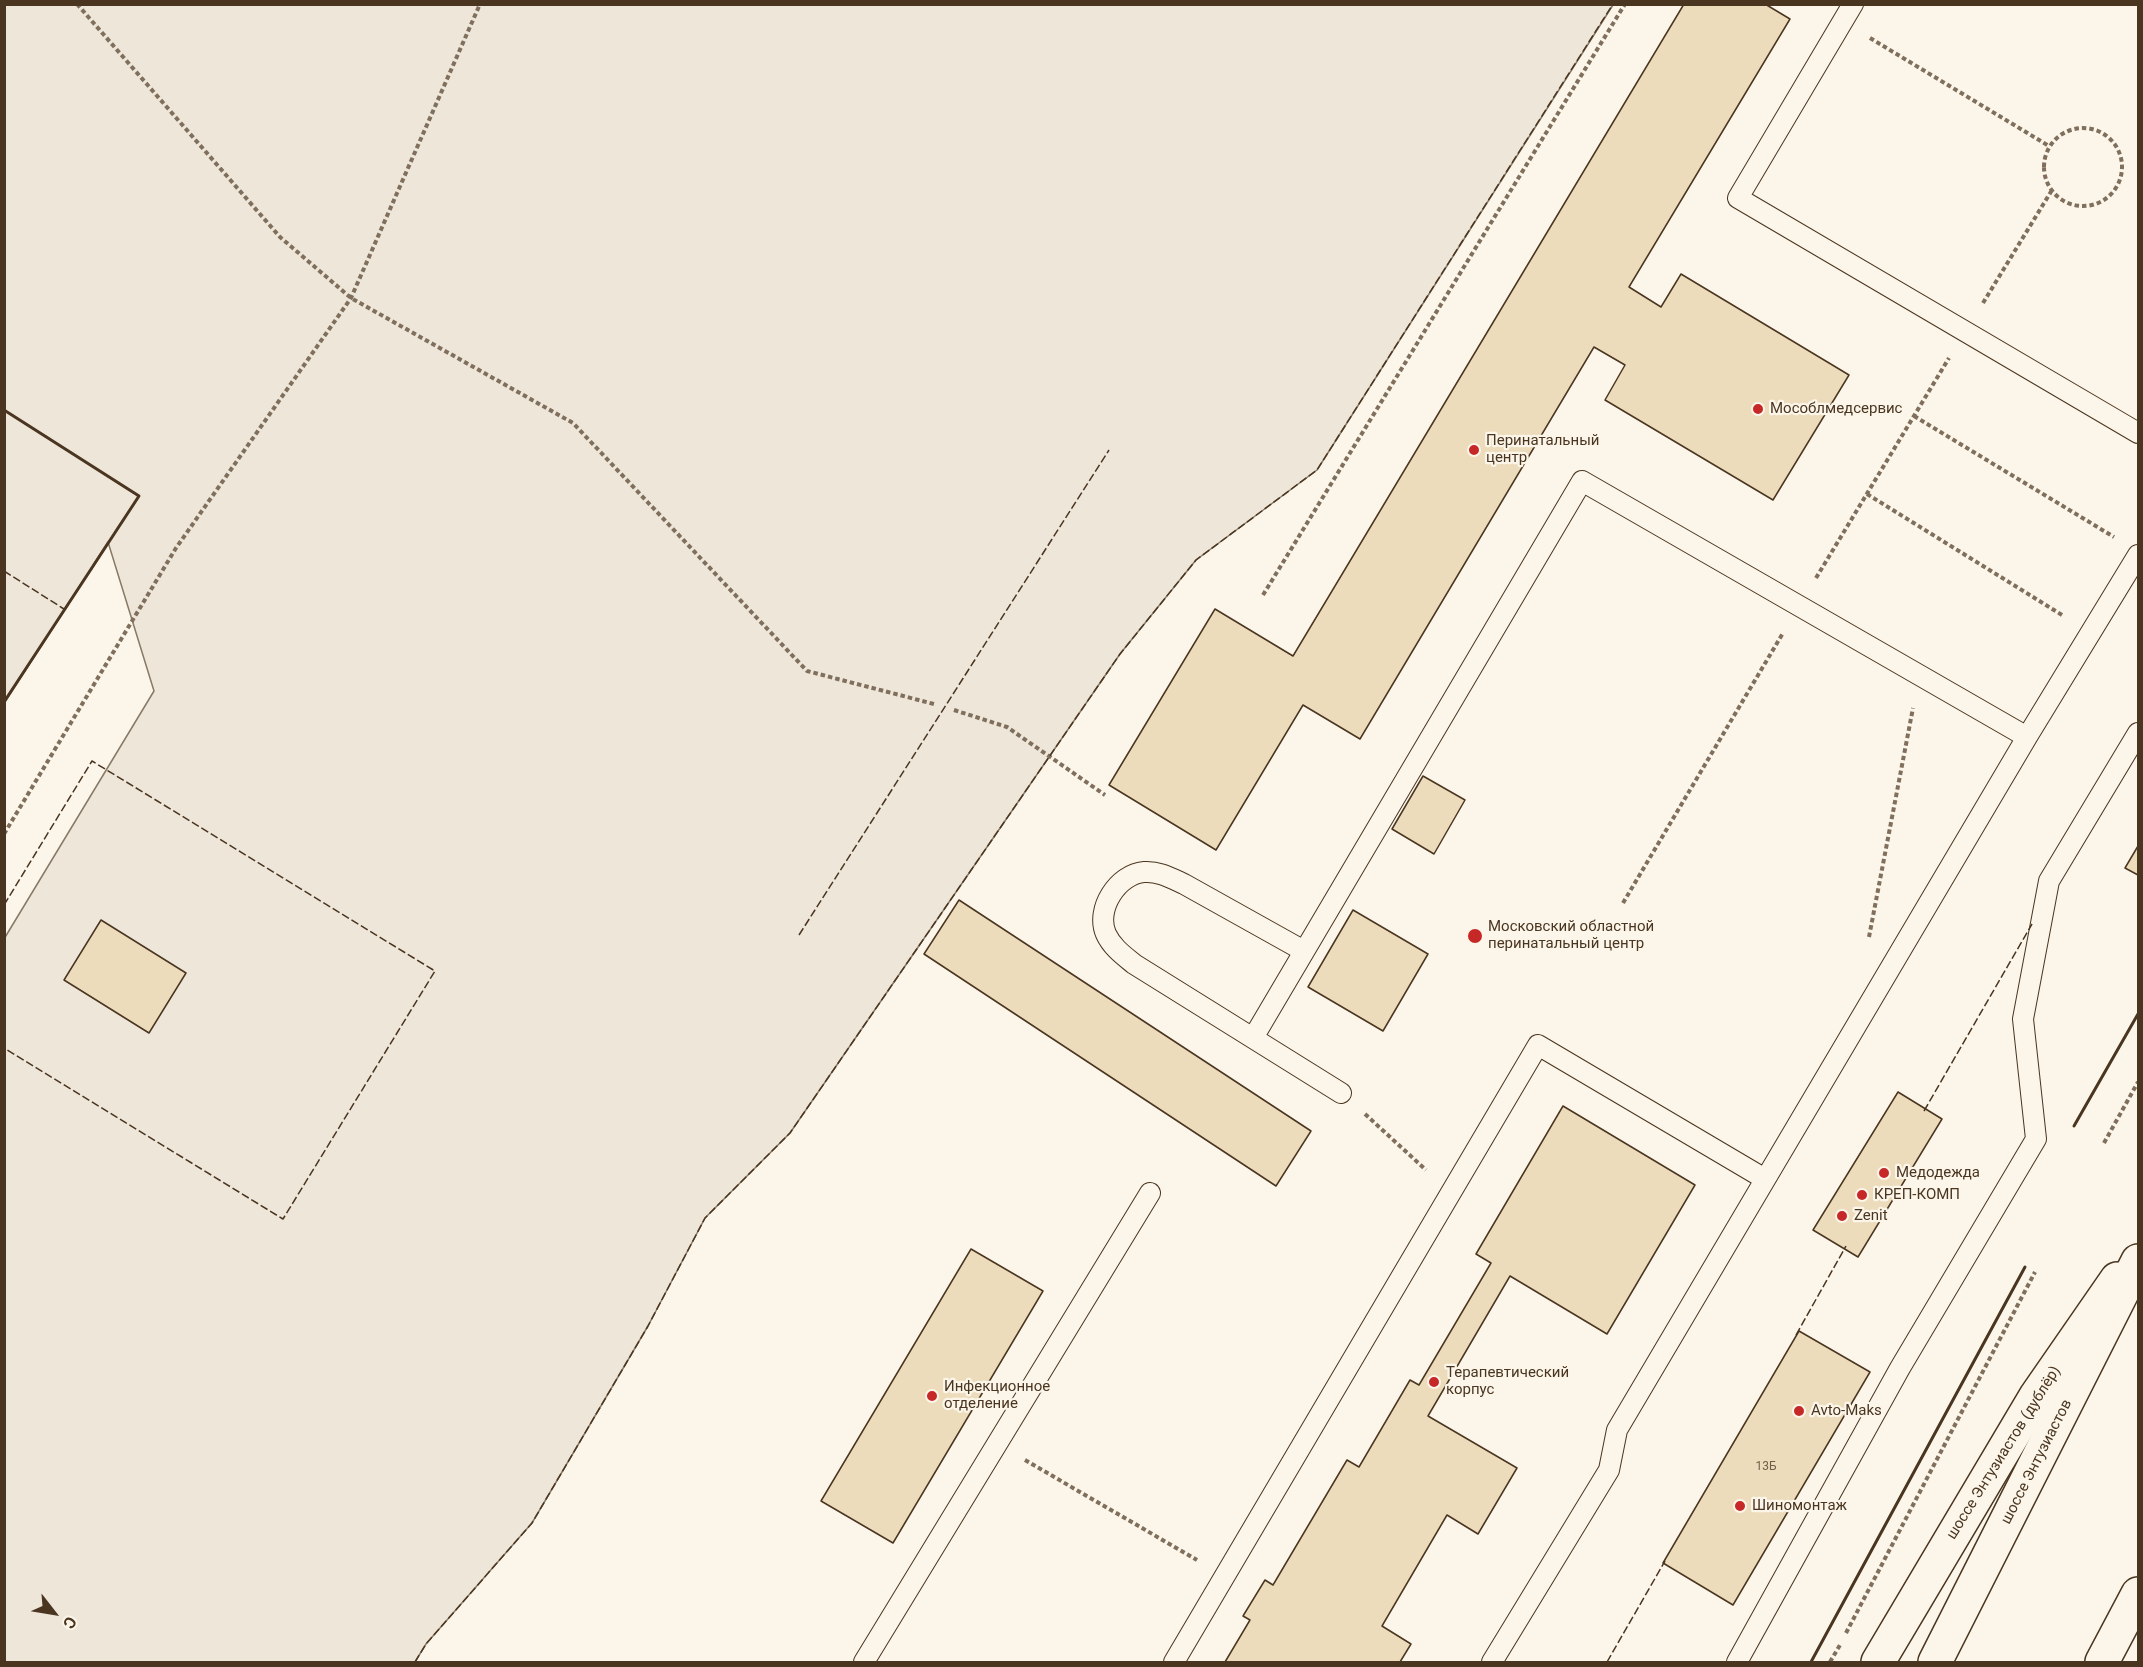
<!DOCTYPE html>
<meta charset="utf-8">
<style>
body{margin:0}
#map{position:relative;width:2143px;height:1667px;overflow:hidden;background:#fbf6e9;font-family:Roboto,sans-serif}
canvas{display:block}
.frame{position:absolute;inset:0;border:6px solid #4a3520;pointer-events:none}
.north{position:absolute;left:24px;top:1583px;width:60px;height:60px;-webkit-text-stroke:4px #fbf6e9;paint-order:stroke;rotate:121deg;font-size:16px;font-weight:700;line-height:24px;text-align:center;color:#4a3520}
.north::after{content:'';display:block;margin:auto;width:21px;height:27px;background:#4a3520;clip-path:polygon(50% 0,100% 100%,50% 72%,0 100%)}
</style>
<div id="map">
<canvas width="2143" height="1667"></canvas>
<div class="frame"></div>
<div class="north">С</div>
</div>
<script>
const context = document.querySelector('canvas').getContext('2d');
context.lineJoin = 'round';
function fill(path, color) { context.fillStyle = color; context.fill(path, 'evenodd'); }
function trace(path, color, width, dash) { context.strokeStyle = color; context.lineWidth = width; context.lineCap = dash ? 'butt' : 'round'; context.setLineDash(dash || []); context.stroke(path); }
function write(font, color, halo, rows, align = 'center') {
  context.font = font + ' Roboto,sans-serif'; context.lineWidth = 4.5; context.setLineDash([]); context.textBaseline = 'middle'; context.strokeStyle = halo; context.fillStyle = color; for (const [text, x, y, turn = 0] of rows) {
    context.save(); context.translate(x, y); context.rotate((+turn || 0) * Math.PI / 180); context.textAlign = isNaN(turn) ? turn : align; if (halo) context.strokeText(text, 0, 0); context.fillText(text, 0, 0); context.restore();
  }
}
const green = new Path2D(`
 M5,5H1613L1317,470L1196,560L1120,654L790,1133L705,1218L648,1326L532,1523L426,1644L415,1662H5L4,939L154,691L108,542L5,702Z`);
const building = new Path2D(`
 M1684,4H1765L1790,19L1629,287L1661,307L1681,274L1849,375L1773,500L1605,400L1625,365L1594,347L1360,739L1303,705L1216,850L1109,785L1215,609L1293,656Z
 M1423,776L1465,800L1434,854L1392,829Z
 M2138,846V875L2125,868Z
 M959,900L1311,1131L1276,1186L924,954Z
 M1353,910L1428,954L1383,1031L1308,987Z
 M101,920L186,973L149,1033L64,980Z
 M1898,1092L1942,1119L1858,1257L1813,1230Z
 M1563,1106L1695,1185L1607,1334L1510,1276L1428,1416L1517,1468L1478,1534L1447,1515L1382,1626L1411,1644L1400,1662H1225L1250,1620L1243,1616L1265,1580L1273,1585L1347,1460L1359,1467L1410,1380L1419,1385L1491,1263L1476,1254Z
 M971,1249L1043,1291L893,1543L821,1501Z
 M1799,1331L1870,1372L1733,1605L1663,1563Z`);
const path = new Path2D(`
 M77,4L280,237L351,298L573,423L807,671L934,704
 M1870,38L2049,146
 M2044 167a39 39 0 1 1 78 0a39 39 0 1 1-78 0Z
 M1983,303L2052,190
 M1914,416L2114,537
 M1867,494L2062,615
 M1816,578L1949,358
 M1263,595L1625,4
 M954,710L1007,727L1105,795
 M4,834L176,548L351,298L480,4
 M1623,903L1783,633
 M1869,937L1913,708
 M1365,1114L1426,1170
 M2104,1143L2138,1082
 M1025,1460L1197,1560
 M1846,1633L2035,1272
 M1830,1662L1840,1645`);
const service = new Path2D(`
 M1853,4L1738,198L2138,433
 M1304,951L1184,884C1171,878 1159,871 1144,872C1118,874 1095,909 1106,934C1112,947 1123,955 1134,964L1341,1093
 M1253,1038L1582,481L2027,737
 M864,1662L1150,1193
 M1174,1662L1538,1045L1765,1179
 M1492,1662L1609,1470L1617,1430L2027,737L2138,555
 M1737,1662L1900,1368L2036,1139L2023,1019L2049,881L2138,733`);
const primary = new Path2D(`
 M1878,1662L2036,1396L2117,1279`);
const trunk = new Path2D(`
 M1935,1662L2138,1261
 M2102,1662L2138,1594`);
const fence = new Path2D(`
 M4,571L64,609
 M4,905L92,761L435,971L283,1219L4,1048
 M799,935L1109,450
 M1924,1111L2032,924
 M1796,1335L1846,1246
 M415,1662L426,1644L532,1523L648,1326L705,1218L790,1133L1120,654L1196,560L1317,470L1613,4
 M1607,1662L1665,1561`);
const wall = new Path2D(`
 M4,410L139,496L4,702
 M2074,1126L2138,1014
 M1811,1662L2025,1267`);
const markers = [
 [1758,409,6,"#c62828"],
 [1474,450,6,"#c62828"],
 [1475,936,8,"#c62828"],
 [1884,1173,6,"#c62828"],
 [1862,1195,6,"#c62828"],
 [1842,1216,6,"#c62828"],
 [1434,1382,6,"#c62828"],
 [932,1396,6,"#c62828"],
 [1799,1411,6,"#c62828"],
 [1740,1506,6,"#c62828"]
];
const numberNames = [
 ["13Б",1766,1467]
];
const poiNames = [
 ["Мособлмедсервис",1770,409],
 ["Перинатальный",1486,441],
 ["центр",1486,458],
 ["Московский областной",1488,927],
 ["перинатальный центр",1488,944],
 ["Медодежда",1896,1173],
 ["КРЕП-КОМП",1874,1195],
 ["Zenit",1854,1216],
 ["Терапевтический",1446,1373],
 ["корпус",1446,1390],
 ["Инфекционное",944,1387],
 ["отделение",944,1404],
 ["Avto-Maks",1811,1411],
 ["Шиномонтаж",1752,1506]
];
const streetNames = [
 ["шоссе Энтузиастов (дублёр)",2004,1453,-58],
 ["шоссе Энтузиастов",2037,1462,-63]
];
fill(green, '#ede6d9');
trace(green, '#887966', 1.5);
fill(building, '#ecdcbc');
trace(building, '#4a3520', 1.5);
trace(service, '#4a3520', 22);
trace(primary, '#4a3520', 36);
trace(trunk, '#4a3520', 36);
trace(path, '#7f6f5c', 4, [4.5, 3]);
trace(service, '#fbf6e9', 20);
trace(primary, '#fbf6e9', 33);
trace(trunk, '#fbf6e9', 33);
trace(fence, '#4a3520', 1.5, [8, 3]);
trace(wall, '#4a3520', 3);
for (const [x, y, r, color] of markers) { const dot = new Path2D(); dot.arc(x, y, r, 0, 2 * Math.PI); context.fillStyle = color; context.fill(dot); trace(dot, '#fbf6e9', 2); }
write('12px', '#725f47', null, numberNames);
write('15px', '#4a3520', '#fbf6e9', poiNames, 'left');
write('15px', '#4a3520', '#fbf6e9', streetNames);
</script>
